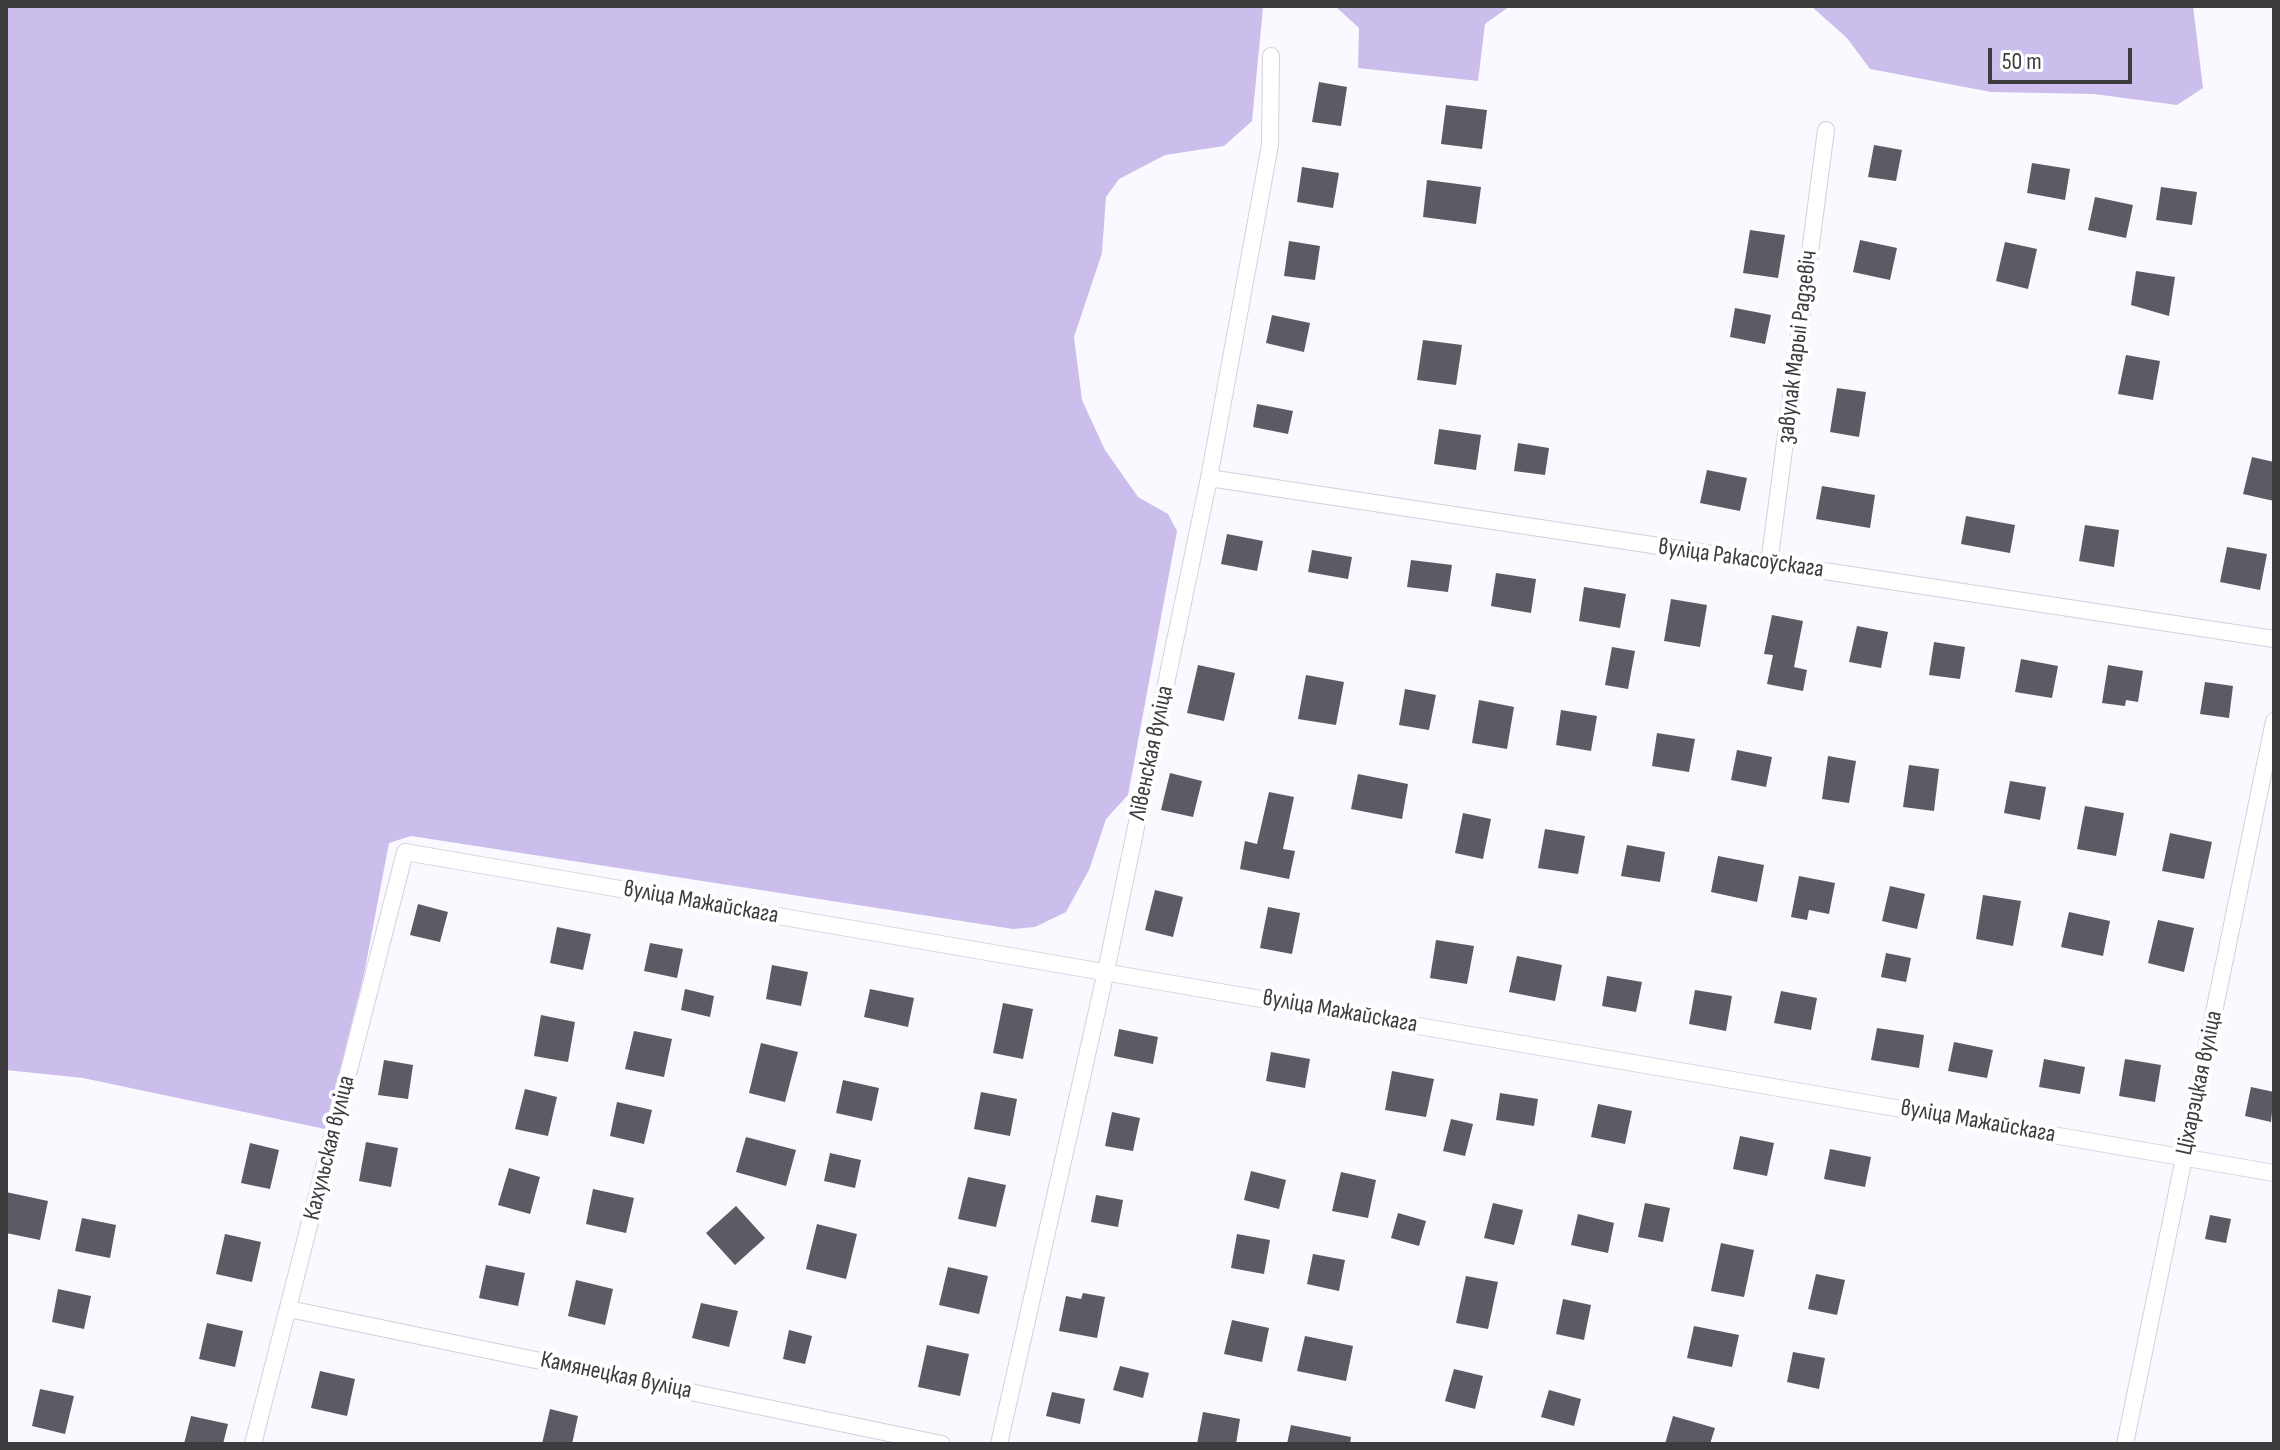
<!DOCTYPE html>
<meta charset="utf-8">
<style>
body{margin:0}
#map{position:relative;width:2280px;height:1450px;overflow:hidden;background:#faf9ff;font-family:"Sofia Sans Condensed",sans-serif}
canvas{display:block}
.frame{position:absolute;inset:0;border:8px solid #3c3b3e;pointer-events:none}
.scale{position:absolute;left:1988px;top:48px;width:144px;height:36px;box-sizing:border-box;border:4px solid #3c3b3e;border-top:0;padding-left:10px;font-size:24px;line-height:28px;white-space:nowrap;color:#3c3b3e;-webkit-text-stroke:6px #fff;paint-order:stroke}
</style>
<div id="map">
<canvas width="2280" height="1450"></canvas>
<div class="frame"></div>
<div class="scale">50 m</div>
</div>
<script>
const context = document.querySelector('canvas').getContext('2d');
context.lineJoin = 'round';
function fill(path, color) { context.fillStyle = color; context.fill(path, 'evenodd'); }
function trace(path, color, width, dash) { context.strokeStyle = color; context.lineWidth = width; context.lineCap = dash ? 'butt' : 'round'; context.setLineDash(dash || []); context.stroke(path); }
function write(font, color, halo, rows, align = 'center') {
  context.font = font + ' "Sofia Sans Condensed",sans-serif'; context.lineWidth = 8; context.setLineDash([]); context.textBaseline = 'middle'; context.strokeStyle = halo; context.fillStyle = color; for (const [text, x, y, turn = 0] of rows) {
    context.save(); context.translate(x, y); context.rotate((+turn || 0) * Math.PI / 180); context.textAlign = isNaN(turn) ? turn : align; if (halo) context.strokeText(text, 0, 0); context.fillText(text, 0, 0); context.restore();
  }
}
const forest = new Path2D(`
 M6,6H1288L1263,8L1252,121L1224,146L1165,155L1119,179L1106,197L1102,253L1074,337L1082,400L1105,450L1138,497L1168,514L1177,531L1128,795L1106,819L1089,870L1066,912L1035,927L1013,929L411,836L389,843L364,974L325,1129L83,1078L6,1070Z
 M1335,6H1510L1485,24L1478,81L1358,68L1359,28Z
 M1811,6H2193L2203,88L2177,105L2094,94L1991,92L1870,69L1847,38Z`);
const building = new Path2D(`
 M1319,82L1347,87L1341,126L1312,122Z
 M1446,105L1487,110L1482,149L1441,144Z
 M1874,145L1902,150L1896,181L1868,177Z
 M2032,163L2070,169L2065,200L2027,193Z
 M1302,167L1339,173L1333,208L1297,202Z
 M1427,180L1481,187L1476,224L1423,217Z
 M2161,187L2197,192L2192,225L2156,220Z
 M2095,197L2133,205L2126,238L2088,230Z
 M1750,230L1785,235L1778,278L1743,273Z
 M1860,240L1897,248L1890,280L1853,272Z
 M1289,241L1320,246L1315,280L1284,276Z
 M2005,242L2037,249L2028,289L1996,281Z
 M2136,271L2175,277L2169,316L2131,305Z
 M1735,308L1771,315L1765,344L1730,337Z
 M1272,315L1310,323L1304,352L1266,343Z
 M1423,340L1462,345L1456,385L1417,380Z
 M2126,355L2160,361L2153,400L2118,394Z
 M1837,388L1866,392L1859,437L1830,432Z
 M1257,404L1293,411L1288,434L1253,427Z
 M1439,429L1481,435L1476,470L1434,464Z
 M1518,443L1549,448L1545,475L1514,471Z
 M2252,457L2274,462V501L2243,494Z
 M1707,470L1747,478L1740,511L1700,503Z
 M1822,486L1875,495L1870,528L1816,519Z
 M1966,516L2015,525L2010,553L1961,544Z
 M2085,525L2119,530L2114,567L2079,561Z
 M1227,534L1263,541L1257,571L1221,564Z
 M2227,547L2267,554L2260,590L2220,582Z
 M1312,550L1352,557L1348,579L1308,572Z
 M1411,560L1452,565L1448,592L1407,587Z
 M1496,573L1536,579L1531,613L1491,606Z
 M1584,587L1626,594L1620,628L1579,621Z
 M1671,599L1707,605L1700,647L1664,641Z
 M1772,615L1803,621L1794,667L1807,670L1803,691L1767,684L1773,655L1764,654Z
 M1857,626L1888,632L1881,668L1849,662Z
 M1934,642L1965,647L1960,679L1929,675Z
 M1612,647L1635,651L1628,689L1605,685Z
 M2021,659L2058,666L2052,698L2015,692Z
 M1198,665L1235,673L1224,721L1187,713Z
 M2108,665L2143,671L2138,702L2126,700L2125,706L2102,703Z
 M1306,675L1344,682L1336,725L1298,719Z
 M2205,682L2233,686L2229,718L2200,714Z
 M1405,689L1436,695L1429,730L1399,725Z
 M1479,700L1514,707L1507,749L1472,743Z
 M1561,710L1597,716L1591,751L1556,745Z
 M1657,733L1695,739L1689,772L1652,766Z
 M1737,750L1772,757L1766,787L1731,780Z
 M1828,756L1856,761L1849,803L1822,799Z
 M1909,765L1939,769L1934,811L1903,807Z
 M1170,773L1202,781L1193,817L1161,810Z
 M1358,774L1408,784L1402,819L1351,809Z
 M2010,781L2046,787L2040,820L2004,813Z
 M1269,792L1294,797L1283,849L1295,851L1289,879L1240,869L1245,841L1257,844Z
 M2085,806L2124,813L2116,856L2077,849Z
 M1463,813L1491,819L1483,859L1455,853Z
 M1545,829L1585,836L1578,874L1538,868Z
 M2170,833L2212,842L2204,879L2162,871Z
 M1627,845L1665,852L1660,882L1621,876Z
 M1718,856L1764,865L1757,902L1711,892Z
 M1799,876L1835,883L1829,914L1809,910L1807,920L1791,917Z
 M1890,886L1925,894L1917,929L1882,921Z
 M1155,890L1183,897L1173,937L1145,930Z
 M1983,895L2021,901L2013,946L1976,939Z
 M418,904L448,912L440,942L410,935Z
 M1268,907L1300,913L1292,954L1260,948Z
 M2069,912L2110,921L2103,956L2061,947Z
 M2158,920L2194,928L2184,972L2148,963Z
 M557,927L591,934L583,970L550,963Z
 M1436,940L1474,946L1467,984L1430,978Z
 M650,943L683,949L677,978L644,971Z
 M1886,953L1911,958L1906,982L1881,977Z
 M1517,956L1562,965L1555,1001L1509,992Z
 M772,965L808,972L801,1006L766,999Z
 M1607,976L1642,982L1636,1012L1602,1006Z
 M685,989L714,996L710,1017L681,1010Z
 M870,989L914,998L908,1027L864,1017Z
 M1695,990L1732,996L1726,1031L1689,1024Z
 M1781,991L1817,998L1811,1030L1774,1023Z
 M1003,1003L1033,1009L1023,1059L993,1053Z
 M541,1015L575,1022L568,1062L534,1056Z
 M1877,1028L1924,1035L1919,1068L1871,1060Z
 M1119,1029L1158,1037L1153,1064L1114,1056Z
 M634,1031L672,1039L664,1077L625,1069Z
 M1954,1042L1993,1050L1987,1078L1948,1071Z
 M761,1043L798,1052L785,1102L749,1093Z
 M1271,1052L1310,1059L1305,1088L1266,1081Z
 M2044,1059L2085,1067L2080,1094L2039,1087Z
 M2125,1059L2161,1065L2155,1102L2119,1096Z
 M384,1060L413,1065L408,1099L378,1095Z
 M1392,1071L1434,1079L1426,1117L1385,1110Z
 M843,1080L879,1088L872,1121L836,1113Z
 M2251,1087L2274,1092L2271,1122L2245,1116Z
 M525,1089L557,1097L548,1136L515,1129Z
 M981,1092L1017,1099L1010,1136L974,1129Z
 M1500,1093L1538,1099L1534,1126L1496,1120Z
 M617,1102L652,1110L644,1144L610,1136Z
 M1598,1104L1632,1111L1625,1144L1591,1137Z
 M1112,1112L1140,1118L1133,1151L1105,1146Z
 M1451,1119L1473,1124L1465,1156L1443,1151Z
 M1740,1136L1774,1143L1767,1176L1733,1169Z
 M746,1137L796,1150L786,1186L736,1172Z
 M366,1142L398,1148L391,1187L359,1181Z
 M250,1143L279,1150L270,1189L241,1183Z
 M1830,1149L1871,1157L1865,1187L1824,1179Z
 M830,1153L861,1160L855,1188L824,1181Z
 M509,1168L540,1177L530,1214L498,1205Z
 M1251,1171L1286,1180L1279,1209L1244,1200Z
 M1341,1172L1376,1180L1368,1218L1332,1211Z
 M968,1177L1006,1185L996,1227L958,1219Z
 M593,1189L634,1198L626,1233L586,1224Z
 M6,1192L48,1201L40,1240L6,1233Z
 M1096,1195L1123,1200L1118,1227L1091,1222Z
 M1493,1203L1523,1210L1514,1245L1484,1238Z
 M1645,1203L1670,1208L1663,1242L1638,1237Z
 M736,1206L765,1238L735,1265L706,1233Z
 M1398,1213L1426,1221L1419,1246L1391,1238Z
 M1578,1214L1614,1223L1608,1253L1571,1245Z
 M2210,1215L2231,1219L2226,1243L2205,1239Z
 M82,1218L116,1225L110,1258L75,1251Z
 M817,1224L857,1234L846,1279L806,1269Z
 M225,1234L261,1242L252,1282L216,1274Z
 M1237,1234L1270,1240L1264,1274L1231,1268Z
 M1721,1243L1754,1250L1744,1297L1711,1291Z
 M1313,1254L1345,1260L1339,1291L1307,1284Z
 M486,1265L525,1273L518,1306L479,1298Z
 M948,1267L988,1276L979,1314L939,1305Z
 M1816,1274L1845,1280L1837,1315L1808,1309Z
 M1466,1276L1498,1282L1488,1329L1456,1323Z
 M576,1280L613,1289L605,1325L568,1316Z
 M58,1289L91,1296L84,1329L52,1322Z
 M1083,1293L1105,1297L1097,1338L1059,1331L1066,1296L1081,1299Z
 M1563,1299L1591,1305L1584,1340L1556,1334Z
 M701,1303L738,1311L729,1347L692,1338Z
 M1232,1320L1269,1328L1262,1362L1224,1354Z
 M207,1323L243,1331L235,1367L199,1359Z
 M1694,1326L1739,1335L1732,1367L1687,1358Z
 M789,1330L812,1336L805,1364L783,1359Z
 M1305,1336L1353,1346L1346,1381L1297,1371Z
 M927,1345L969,1354L960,1396L918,1387Z
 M1793,1352L1825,1358L1819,1389L1787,1382Z
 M1120,1366L1149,1373L1143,1398L1113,1390Z
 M1454,1369L1483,1376L1475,1409L1445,1401Z
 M320,1371L355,1379L347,1416L311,1408Z
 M40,1389L74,1396L65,1434L32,1426Z
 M1549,1390L1581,1399L1574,1426L1541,1417Z
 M1052,1392L1085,1399L1080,1424L1046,1416Z
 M550,1409L578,1416L572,1444H542Z
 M1203,1412L1240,1419L1236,1444H1197Z
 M191,1416L228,1424L223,1444H184Z
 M1673,1416L1715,1428L1710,1444H1665Z
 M1291,1425L1351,1437L1350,1444H1287Z`);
const street = new Path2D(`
 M1209,478L2274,639
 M1769,564L1826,130
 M289,1309L942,1444
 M253,1444L405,852L2274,1173
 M999,1444L1106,971L1209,478L1270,145L1271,56
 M2125,1444L2274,721`);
const streetNames = [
 ["завулак Марыі Радзевіч",1798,347,-83],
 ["вуліца Ракасоўскага",1741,559,8],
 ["Лівенская вуліца",1152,753,-78],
 ["вуліца Мажайскага",701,903,10],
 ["вуліца Мажайскага",1340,1012,10],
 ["Ціхарэцкая вуліца",2200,1083,-78],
 ["вуліца Мажайскага",1978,1122,10],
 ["Кахульская вуліца",330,1148,-76],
 ["Камянецкая вуліца",616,1376,12]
];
fill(forest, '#cbbeed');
fill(building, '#5c5b63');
trace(street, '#d3d0da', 18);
trace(street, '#fff', 16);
write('24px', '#3c3b3e', '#fff', streetNames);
</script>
